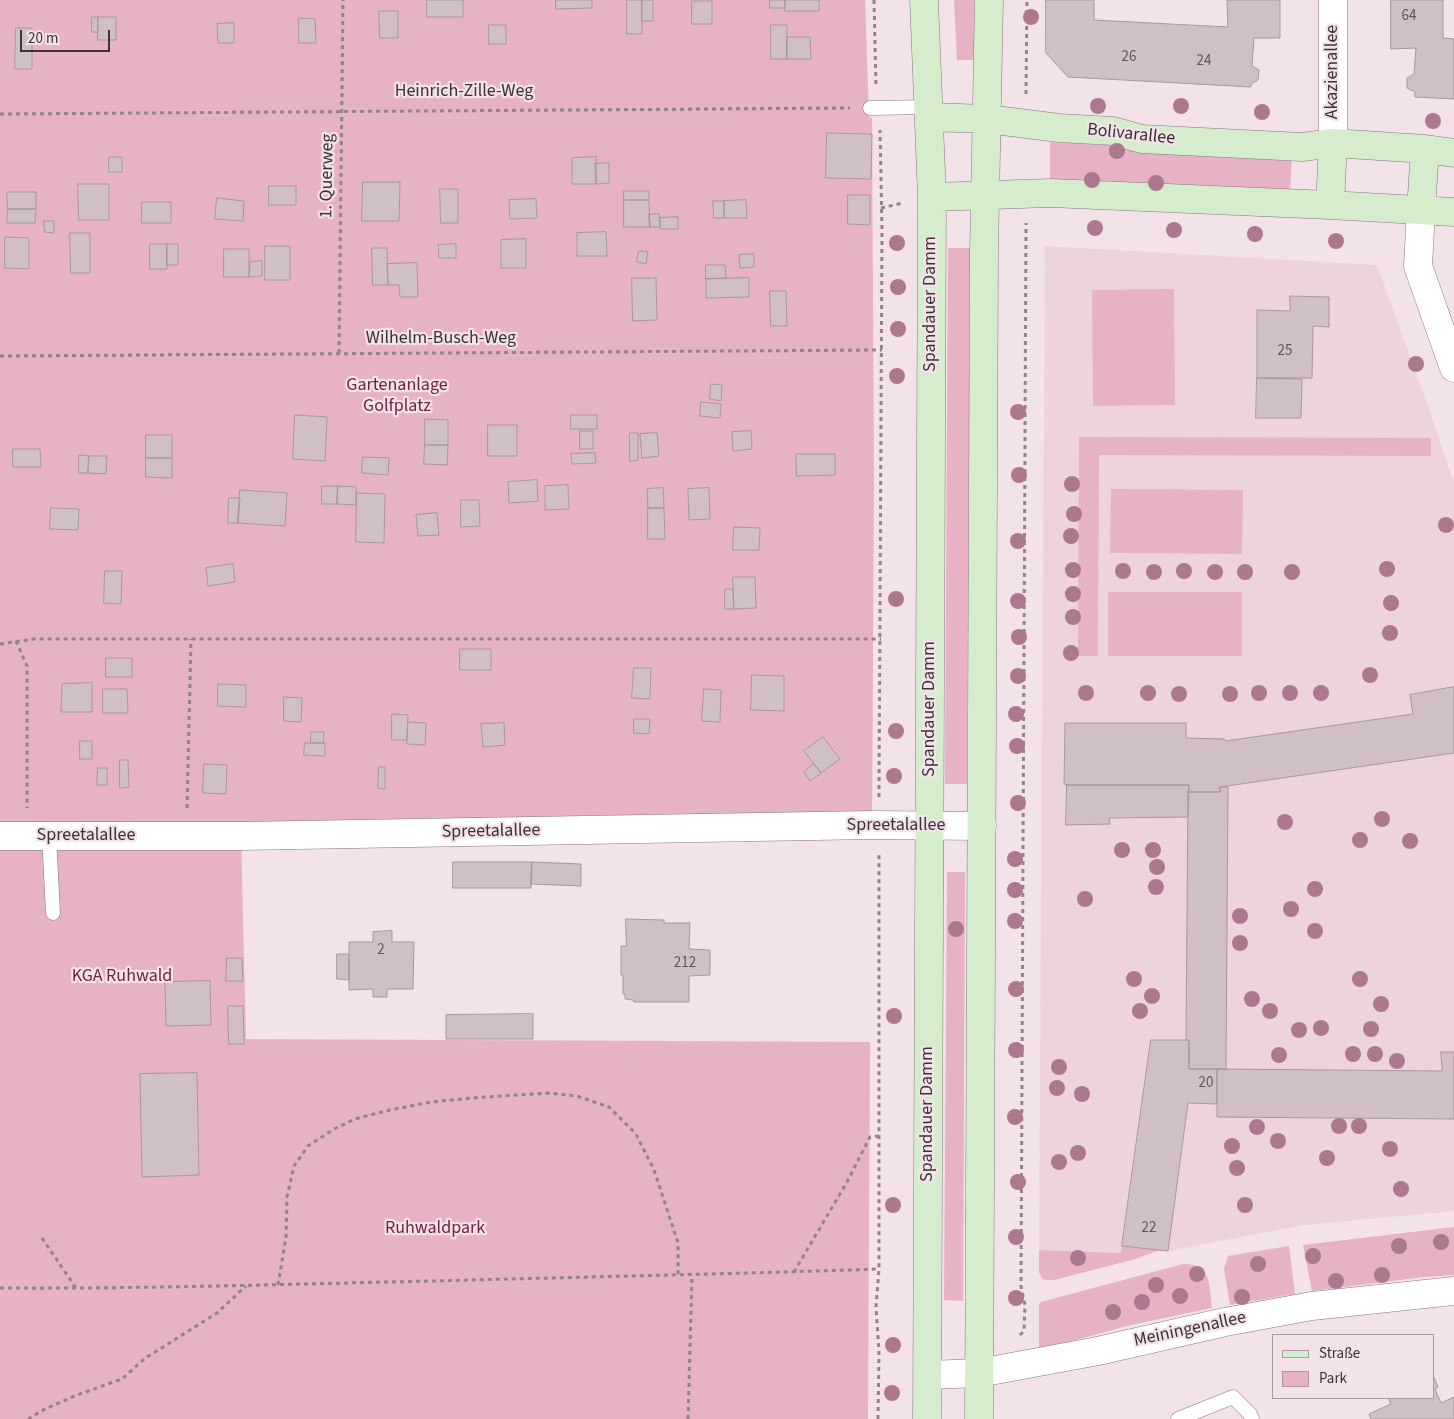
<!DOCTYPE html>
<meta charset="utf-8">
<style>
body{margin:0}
#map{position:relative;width:1454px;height:1419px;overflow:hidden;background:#f3e2e7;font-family:"Source Sans 3",sans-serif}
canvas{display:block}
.legend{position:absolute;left:1272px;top:1334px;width:162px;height:65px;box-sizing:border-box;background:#f3e2e7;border:1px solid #a99ca0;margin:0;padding:6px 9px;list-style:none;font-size:15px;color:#3a3335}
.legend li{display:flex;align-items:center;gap:10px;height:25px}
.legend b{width:25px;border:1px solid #a99ca0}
.scale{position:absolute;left:20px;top:30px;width:90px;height:22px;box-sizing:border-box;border:2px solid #3a3335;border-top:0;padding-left:6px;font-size:15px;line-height:18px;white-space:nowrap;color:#3a3335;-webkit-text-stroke:4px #f3e2e7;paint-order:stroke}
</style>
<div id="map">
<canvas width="1454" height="1419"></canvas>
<ul class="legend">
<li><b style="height:6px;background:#d6edcd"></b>Straße</li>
<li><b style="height:14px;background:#e7b2c3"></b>Park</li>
</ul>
<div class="scale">20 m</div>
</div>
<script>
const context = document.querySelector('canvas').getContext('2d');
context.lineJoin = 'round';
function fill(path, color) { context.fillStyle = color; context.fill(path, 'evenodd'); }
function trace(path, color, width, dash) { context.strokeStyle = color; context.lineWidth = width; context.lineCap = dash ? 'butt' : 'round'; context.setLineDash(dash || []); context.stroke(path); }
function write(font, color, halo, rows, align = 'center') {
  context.font = font + ' "Source Sans 3",sans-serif'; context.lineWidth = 4.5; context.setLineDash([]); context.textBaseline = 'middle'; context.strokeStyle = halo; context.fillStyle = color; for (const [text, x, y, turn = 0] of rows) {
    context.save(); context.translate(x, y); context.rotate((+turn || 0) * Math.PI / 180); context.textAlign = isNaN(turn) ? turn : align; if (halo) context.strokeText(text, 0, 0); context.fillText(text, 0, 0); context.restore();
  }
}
const built = new Path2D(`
 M1045,246L1377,265L1434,423L1454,483V1211L1304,1225L1168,1251L1123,1246L1122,1253L1039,1250Z`);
const green = new Path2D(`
 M0,0H865L869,117L872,118L874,482L872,825L241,836L246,1039L870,1042L868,1419H0Z
 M954,0H974V60H957Z
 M1050,142L1292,155L1290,193L1050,180Z
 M948,248H970L967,784H945Z
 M1174,289L1175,405L1093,406L1092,290Z
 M1079,437L1431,438V456L1099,455L1098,656H1078Z
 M1111,489L1243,490L1242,554L1110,553Z
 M1108,592H1242V656H1108Z
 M947,872H965L963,1301L944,1300Z
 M1454,1227V1275L1424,1277L1312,1291L1303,1245Z
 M1122,1246L1160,1250L1132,1260L1054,1280H1047L1042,1279L1039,1272V1250L1121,1253Z
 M1289,1246L1295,1294L1230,1305L1224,1269L1228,1256Z
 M1183,1264C1212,1263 1209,1285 1212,1308L1131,1325L1039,1350V1305L1041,1302Z`);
const building = new Path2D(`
 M427,0H463V17H427Z
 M556,0H592V8L556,9Z
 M627,0H642V34H627Z
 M642,0H653V21H642Z
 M770,0H785V8H770Z
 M785,0H819V11H785Z
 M1046,0H1094V20L1228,27L1227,0H1280V38H1254L1252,66L1259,70L1258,80L1251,84V87L1068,77L1046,53Z
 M1391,0H1443V38L1454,39V99L1415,97V92L1407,88V78L1414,74L1416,48L1391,49Z
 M692,1H712V24H692Z
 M379,11H398V38H380Z
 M92,17H98V32H92Z
 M98,17H116V40H98Z
 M299,18L315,19L316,43H299Z
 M234,23V43H218L217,24Z
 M489,25H506V44H489Z
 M771,25H787V59H771Z
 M16,28H32V69H15Z
 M787,37H810L811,59H787Z
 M827,133L872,134L871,179L826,178Z
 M109,157H122V172H109Z
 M596,157V184H572V158Z
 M609,163V183L596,184L595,164Z
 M363,182H400L399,221H362Z
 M78,184H109V220H79Z
 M269,186H296V205H269Z
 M440,189H458V223H441Z
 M624,191H649V200H624Z
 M7,192H36V209H8Z
 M848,195H870V225L848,224Z
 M217,198L244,201L243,221L215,219Z
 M536,199L537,218L510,219L509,200Z
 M624,200H649L650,227H624Z
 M746,200L747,218H724V201Z
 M713,201H724V218H714Z
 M142,202H171V223H142Z
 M8,209H36L35,223H7Z
 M649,214H659L660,227H650Z
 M678,217V229H660V218Z
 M44,221H54V233L45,232Z
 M606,232L607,256H577V233Z
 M70,233H90V273H71Z
 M5,237L29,238V269L5,268Z
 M526,239V268H501V240Z
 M150,244H167V269H150Z
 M167,244H178V265H167Z
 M456,244V258H439L438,245Z
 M265,246H290V280H265Z
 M372,248H387L388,285H373Z
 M224,249H249V277H224Z
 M639,251L648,252L646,264L637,262Z
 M754,254V267L740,268L739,255Z
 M262,261V276L249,277L250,262Z
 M417,263L418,297H400L399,285H388L387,264Z
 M706,265H725L726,278L706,279Z
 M632,278H656L657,320L633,321Z
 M749,278V297L706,298V279Z
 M770,291H786L787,326H771Z
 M1290,296L1329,297V327L1313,326L1312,378H1257V310L1290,311Z
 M1257,378L1302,379L1301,418H1256Z
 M711,384L722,385L721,401L710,399Z
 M701,402L721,404L720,418L700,416Z
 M295,415L327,417L325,461L293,459Z
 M571,415H597V429H571Z
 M425,419L448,420V445H425Z
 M488,425H517V456H488Z
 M580,431H593V449H580Z
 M751,431L752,449L733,451L732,432Z
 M630,433H638V460L630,461Z
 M657,433L659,456L642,458L640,434Z
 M146,435H172V458H146Z
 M425,445H448L447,465L424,464Z
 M13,449H40L41,467H13Z
 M595,453L596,463L572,464L571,454Z
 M796,454H835V475L797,476Z
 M79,455L89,456L88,473H79Z
 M89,456H107L106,474L88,473Z
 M363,457L389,458L388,475L362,473Z
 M146,458H172V478L146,477Z
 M537,480L538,501L509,503L508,482Z
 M568,485L569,509L545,510V486Z
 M322,486H338L337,504H322Z
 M338,486L356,487V505L337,504Z
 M663,488L664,508H648L647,489Z
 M709,488L710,519L689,520L688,489Z
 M240,490L287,493L285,526L238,523Z
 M357,493L385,494L384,543L356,542Z
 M229,498H240L238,523H228Z
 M461,500H479L480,526L461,527Z
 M51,508L79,509L78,530L50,529Z
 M648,508H664L665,539H648Z
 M437,513L439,535L418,536L416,515Z
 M734,527L760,528L759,550H733Z
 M233,564L235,582L208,586L206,568Z
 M105,571H122L121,604L104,603Z
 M733,577H755L756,608L734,609Z
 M725,589H733L734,609H725Z
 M460,649H491V670H460Z
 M106,658H132V677H106Z
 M634,668H651L650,699L632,698Z
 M752,675L784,676V711L751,710Z
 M92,683V712H61L62,684Z
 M218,684L246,685V707L218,706Z
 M1454,687V753L1220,787V792H1188L1189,785H1067L1064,784L1065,723H1186V738L1224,739L1226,741L1413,714L1410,695Z
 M103,689H127L128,713H103Z
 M704,689L721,690L720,722L702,721Z
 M284,697L302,698L301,722L284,721Z
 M392,714L408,715L407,740H392Z
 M634,719H650L649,734L634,733Z
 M408,722L426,723L425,745L407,744Z
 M504,723L505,745L483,747L481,724Z
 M311,732H324L323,743H311Z
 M823,737L840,759L821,773L804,751Z
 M80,741H92V759H80Z
 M305,743H325V756L304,755Z
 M120,760H128L129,787L120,788Z
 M204,764L227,765L226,794L203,793Z
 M814,764L821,773L810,781L804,772Z
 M379,767H385V789L378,788Z
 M98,768H107V785H97Z
 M1067,785H1189L1188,817L1109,818L1110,824L1066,825Z
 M1220,787H1228L1226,1069H1189V1040H1186L1188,792H1220Z
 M453,862H532L531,888H453Z
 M532,862L581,864V886L531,884Z
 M626,919L664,920V923H690L689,949L710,950V975L689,976V1002H634L633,1000L625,999V994H623V975H621V946H626Z
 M392,931V942H414L413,989H387V997H373V989L349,990V942H373V932Z
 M337,954H349V980L337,979Z
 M227,958H242L243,981H226Z
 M210,981L211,1025L166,1026L165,982Z
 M228,1006H243L244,1044H229Z
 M533,1014V1039H446V1015Z
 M1151,1040H1189V1069H1217V1104L1188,1103L1168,1251L1122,1246Z
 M1441,1052H1454V1119L1217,1117V1069L1442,1071Z
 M197,1073L199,1175L142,1177L140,1074Z
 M1433,1375L1438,1387L1435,1389L1441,1403L1454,1397V1419H1371L1369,1414L1391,1404L1388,1398H1433Z`);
const path = new Path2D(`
 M874,0L876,87
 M1026,94L1027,0
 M0,114L850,108
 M881,208L903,203
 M339,353L343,0
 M0,356L882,350
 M16,641L27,666V808
 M0,644L34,639H881
 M879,797L882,229L880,130
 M187,808L191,639
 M42,1238L76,1288
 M794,1272L847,1182L870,1137L879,1136
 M278,1285L286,1237L287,1197L294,1166L308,1146L334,1129L355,1119L390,1110L431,1102L484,1097L548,1093L577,1096L609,1107L636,1134L654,1170L678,1243V1275
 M0,1288C144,1289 289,1284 433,1281C581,1277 730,1274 879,1269
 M1020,1335L1024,1331L1025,1305L1021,1286L1026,223
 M28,1419L45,1409L77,1395L122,1379L144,1359L217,1313L246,1286
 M688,1419L692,1275
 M878,1419L879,1352L876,1307L879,1269V853`);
const lane = new Path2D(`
 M870,108L929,107
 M49,835L53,913
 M1178,1419L1233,1397L1250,1414L1252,1419`);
const street = new Path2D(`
 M1333,143V0
 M1421,210L1418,266L1454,368
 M0,836H241L872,825L982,826
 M928,1375L979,1373L1098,1351L1225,1322L1312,1306L1454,1291`);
const secondary = new Path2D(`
 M924,0L932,197L927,1419
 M929,117L987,119L1059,128L1113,131L1142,139L1302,147L1333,143L1425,149L1454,153
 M932,197L1050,193L1330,205L1454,212
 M1330,205L1333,143
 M1421,210L1425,149
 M979,1419L984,252L989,0`);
const trees = [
 [1031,17],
 [1098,106],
 [1181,106],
 [1262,112],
 [1433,121],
 [1117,151],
 [1092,180],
 [1156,183],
 [1095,228],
 [1174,230],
 [1255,234],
 [1336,241],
 [897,243],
 [898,287],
 [898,329],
 [1416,364],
 [897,376],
 [1018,412],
 [1019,475],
 [1072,484],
 [1074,514],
 [1446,525],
 [1071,536],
 [1018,541],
 [1387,569],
 [1073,570],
 [1123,571],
 [1184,571],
 [1154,572],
 [1215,572],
 [1245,572],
 [1292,572],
 [1073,594],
 [896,599],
 [1018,601],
 [1391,603],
 [1073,617],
 [1390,633],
 [1019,637],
 [1071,653],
 [1370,675],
 [1018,676],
 [1086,693],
 [1148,693],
 [1259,693],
 [1290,693],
 [1321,693],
 [1179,694],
 [1230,694],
 [1016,714],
 [896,731],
 [1017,746],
 [894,776],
 [1018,803],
 [1382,819],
 [1285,822],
 [1360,840],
 [1410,841],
 [1122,850],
 [1153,850],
 [1015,859],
 [1157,867],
 [1156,887],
 [1315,889],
 [1015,890],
 [1085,899],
 [1291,909],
 [1240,916],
 [1015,921],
 [956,929],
 [1315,931],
 [1240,943],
 [1134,979],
 [1360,979],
 [1016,989],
 [1152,996],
 [1252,999],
 [1381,1004],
 [1140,1011],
 [1270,1011],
 [894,1016],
 [1321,1028],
 [1371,1029],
 [1299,1030],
 [1016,1050],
 [1353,1054],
 [1375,1054],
 [1279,1055],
 [1397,1061],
 [1059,1067],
 [1057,1088],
 [1082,1094],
 [1015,1117],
 [1339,1126],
 [1359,1126],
 [1257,1127],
 [1278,1141],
 [1232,1146],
 [1390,1149],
 [1078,1153],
 [1327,1158],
 [1059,1162],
 [1237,1168],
 [1018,1182],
 [1401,1189],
 [893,1205],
 [1245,1205],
 [1016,1237],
 [1441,1242],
 [1399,1246],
 [1313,1256],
 [1078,1258],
 [1258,1264],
 [1197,1274],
 [1382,1275],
 [1336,1281],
 [1156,1285],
 [1180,1296],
 [1242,1297],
 [1016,1298],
 [1142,1302],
 [1113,1312],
 [893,1345],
 [892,1393]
];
const numberNames = [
 ["64",1409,17],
 ["26",1129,58],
 ["24",1204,62],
 ["25",1285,352],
 ["2",381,951],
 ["212",685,964],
 ["20",1206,1084],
 ["22",1149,1229]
];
const streetNames = [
 ["Akazienallee",1333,72,-90],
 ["Heinrich-Zille-Weg",464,92],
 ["Bolivarallee",1131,135,6],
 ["1. Querweg",328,176,-89],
 ["Spandauer Damm",931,304,-90],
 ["Wilhelm-Busch-Weg",441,339],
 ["Spandauer Damm",930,709,-90],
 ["Spreetalallee",896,826],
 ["Spreetalallee",491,832,-1],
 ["Spreetalallee",86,836],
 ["Spandauer Damm",928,1114,-90],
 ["Meiningenallee",1190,1330,-12]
];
const parkNames = [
 ["Gartenanlage",397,386],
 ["Golfplatz",397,407],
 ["KGA Ruhwald",122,977],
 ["Ruhwaldpark",435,1229]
];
fill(built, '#edd4dc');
fill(green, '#e7b2c3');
fill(building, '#d0bfc5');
trace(building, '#a8989d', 1);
trace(lane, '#87777c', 15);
trace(street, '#87777c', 29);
trace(secondary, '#87777c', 29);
trace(path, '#918589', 3, [4, 4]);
trace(lane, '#fff', 14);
trace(street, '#fff', 28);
trace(secondary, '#d6edcd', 28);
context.fillStyle = '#ac788e';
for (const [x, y] of trees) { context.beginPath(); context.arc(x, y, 8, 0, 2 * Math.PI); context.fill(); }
write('15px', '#605659', null, numberNames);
write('18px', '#3a3335', '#f3e2e7', streetNames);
write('18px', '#712245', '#f3e2e7', parkNames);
</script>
